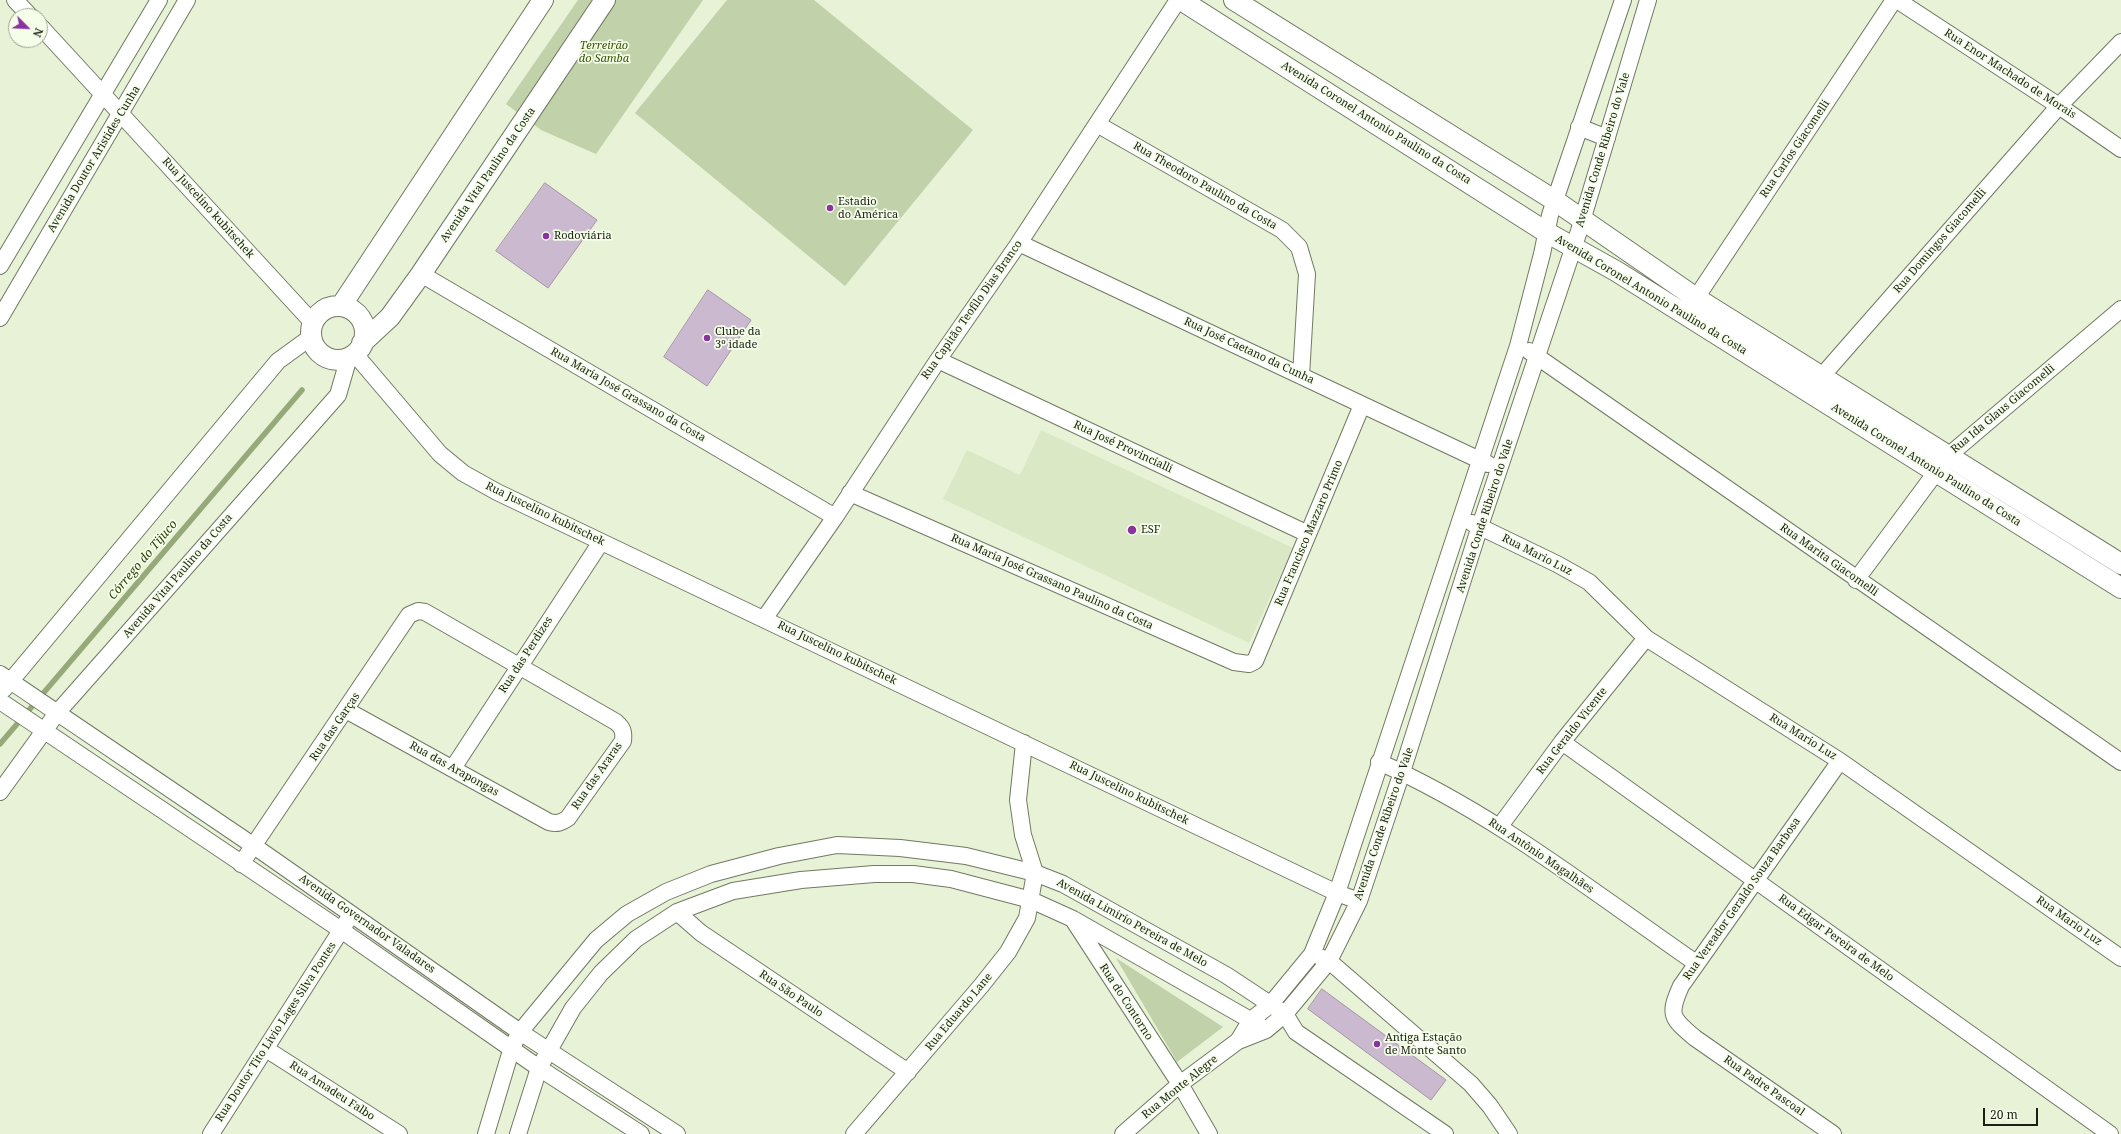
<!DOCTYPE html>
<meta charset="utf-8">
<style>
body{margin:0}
#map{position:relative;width:2121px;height:1134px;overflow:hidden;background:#e7f2d7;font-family:"Noto Serif",serif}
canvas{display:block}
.north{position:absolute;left:8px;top:8px;width:40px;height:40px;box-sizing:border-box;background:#f5fee9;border:1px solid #9ea594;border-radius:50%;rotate:114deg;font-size:11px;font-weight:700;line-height:16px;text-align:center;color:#1b1f15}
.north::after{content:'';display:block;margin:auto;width:14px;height:18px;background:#8a33a0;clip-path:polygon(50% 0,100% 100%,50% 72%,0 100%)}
.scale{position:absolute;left:1983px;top:1108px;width:55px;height:18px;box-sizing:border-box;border:2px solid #1b1f15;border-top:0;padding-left:5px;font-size:12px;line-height:14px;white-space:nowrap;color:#1b1f15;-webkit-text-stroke:3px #f5fee9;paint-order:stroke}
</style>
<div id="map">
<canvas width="2121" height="1134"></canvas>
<div class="north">N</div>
<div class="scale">20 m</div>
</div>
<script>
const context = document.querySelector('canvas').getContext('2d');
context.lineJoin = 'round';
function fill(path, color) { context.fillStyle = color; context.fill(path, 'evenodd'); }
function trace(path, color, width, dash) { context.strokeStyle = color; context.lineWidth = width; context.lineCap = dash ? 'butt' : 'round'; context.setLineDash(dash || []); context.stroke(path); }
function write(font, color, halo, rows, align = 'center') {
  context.font = font + ' "Noto Serif",serif'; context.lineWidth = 3.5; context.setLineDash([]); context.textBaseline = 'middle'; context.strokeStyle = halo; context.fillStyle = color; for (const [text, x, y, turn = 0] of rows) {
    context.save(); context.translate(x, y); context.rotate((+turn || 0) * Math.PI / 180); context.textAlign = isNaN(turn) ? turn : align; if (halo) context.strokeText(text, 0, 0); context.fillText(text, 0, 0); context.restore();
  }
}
const built = new Path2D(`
 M1041,430L1293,548L1249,643L943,499L967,450L1020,475Z`);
const green = new Path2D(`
 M578,0H703L596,154L541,130L506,104Z
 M727,0H814L973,130L845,286L635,113Z
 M1116,958L1223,1027L1177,1062Z`);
const stream = new Path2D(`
 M0,744L302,390`);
const building = new Path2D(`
 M545,183L597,220L548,288L496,251Z
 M708,290L751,320L707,386L664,357Z
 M1322,989L1446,1080L1431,1100L1308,1009Z`);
const minor = new Path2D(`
 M15,0L30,16
 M1897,0L2059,106L2121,149
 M40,26L313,323
 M1097,124L1282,230L1299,247L1307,274L1301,376
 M1579,127L1607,138
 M1019,243L1488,464
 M0,266L159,0
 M421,274L835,517
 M1690,307L1894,0
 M0,318L187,0
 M1529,351L2121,762
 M354,353L440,454L463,473L497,492L1337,893L1359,901
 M938,360L1308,534
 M1814,385L2059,106L2121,42
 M850,493L1234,662L1249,664L1255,661L1362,405
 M1472,523L1557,564L1589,582L1646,638L1840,761L2121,958
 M1856,580L1948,456L2121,309
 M764,619L835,517L938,360L1019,243L1178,0
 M0,674L254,846L520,1032L677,1134
 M4,689L278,361L311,337
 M0,701L341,930L539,1068L641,1134
 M1562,742L2110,1134
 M1379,762C1494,813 1593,892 1696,963
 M453,768L601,542
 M0,792L57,713L338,395L349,357
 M1500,826L1562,742L1646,638
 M241,864L409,615L418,611L425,612L616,722C623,728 624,732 623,741L568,818C561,823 557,824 549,822L346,710
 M677,912L701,933L908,1072
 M1074,921L1180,1084L1209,1134
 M1320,957L1329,961L1471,1084L1490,1106L1509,1134
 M1238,1041L1251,1020L1270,1005L1312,954L1337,893L1518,346L1542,254L1550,215L1623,0
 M266,1049L399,1134
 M211,1134L347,921
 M486,1134L512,1047L520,1032L596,940L627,914L666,892L711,874L779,856L837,845L900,848L966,856L1035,873L1063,884L1226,975L1285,1014L1296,1032L1445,1134
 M518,1134L539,1068L573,1008L601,973L636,939L677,912L733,891L801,880L874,874H913L951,879L1031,900L1073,919L1259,1025
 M854,1134L981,986L1008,952L1027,918L1035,873L1023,835L1018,800L1024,743
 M1123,1134L1180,1084L1238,1041L1266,1030L1285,1014L1329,961L1359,901L1402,772L1480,526L1579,231L1648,0
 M1833,1134L1695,1038C1671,1018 1668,1015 1681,986L1840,761`);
const tertiary = new Path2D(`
 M1181,0L1546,232L1616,271L2121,588
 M1234,0L1554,200L1696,298L2121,564
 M341,306L543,0
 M311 333a27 27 0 1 1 54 0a27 27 0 1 1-54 0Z
 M362,343L390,317L421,274L605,0`);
const markers = [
 [830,208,4,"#8a33a0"],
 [546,236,4,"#8a33a0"],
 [707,338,4,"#8a33a0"],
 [1132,530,5,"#8a33a0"],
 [1377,1044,4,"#8a33a0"]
];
const parkNames = [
 ["Terreirão",604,46],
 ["do Samba",604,59]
];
const streetNames = [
 ["Rua Enor Machado de Morais",2010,74,33],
 ["Avenida Coronel Antonio Paulino da Costa",1376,123,32],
 ["Rua Carlos Giacomelli",1795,149,-56],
 ["Avenida Conde Ribeiro do Vale",1603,150,-73],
 ["Avenida Doutor Aristides Cunha",94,159,-59],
 ["Avenida Vital Paulino da Costa",488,175,-56],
 ["Rua Theodoro Paulino da Costa",1205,186,30],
 ["Rua Juscelino kubitschek",208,208,48],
 ["Rua Domingos Giacomelli",1940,241,-49],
 ["Avenida Coronel Antonio Paulino da Costa",1651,295,31],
 ["Rua Capitão Teofilo Dias Branco",972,310,-55],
 ["Rua José Caetano da Cunha",1249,351,25],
 ["Rua Maria José Grassano da Costa",628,395,30],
 ["Rua Ida Glaus Giacomelli",2003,409,-40],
 ["Rua José Provincialli",1123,447,25],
 ["Avenida Coronel Antonio Paulino da Costa",1926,465,32],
 ["Rua Juscelino kubitschek",545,514,26],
 ["Avenida Conde Ribeiro do Vale",1485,516,-72],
 ["Rua Francisco Mazzaro Primo",1309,533,-67],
 ["Rua Mario Luz",1537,555,27],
 ["Rua Marita Giacomelli",1829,560,35],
 ["Avenida Vital Paulino da Costa",178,576,-49],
 ["Rua Maria José Grassano Paulino da Costa",1052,582,24],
 ["Rua Juscelino kubitschek",837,653,26],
 ["Rua das Perdizes",526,655,-57],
 ["Rua das Garças",335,727,-56],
 ["Rua Geraldo Vicente",1572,731,-52],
 ["Rua Mario Luz",1803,737,32],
 ["Rua das Arapongas",454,769,29],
 ["Rua das Araras",597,776,-55],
 ["Rua Juscelino kubitschek",1129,793,26],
 ["Avenida Conde Ribeiro do Vale",1384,824,-71],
 ["Rua Antônio Magalhães",1541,856,34],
 ["Rua Vereador Geraldo Souza Barbosa",1742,899,-55],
 ["Rua Mario Luz",2069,921,35],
 ["Avenida Limirio Pereira de Melo",1132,923,29],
 ["Avenida Governador Valadares",367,924,35],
 ["Rua Edgar Pereira de Melo",1836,938,36],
 ["Rua São Paulo",791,994,34],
 ["Rua do Contorno",1126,1002,57],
 ["Rua Eduardo Lane",959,1012,-50],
 ["Rua Doutor Tito Livio Lages Silva Pontes",276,1032,-57],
 ["Rua Padre Pascoal",1764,1086,35],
 ["Rua Monte Alegre",1180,1087,-39],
 ["Rua Amadeu Falbo",332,1091,33]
];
const poiNames = [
 ["Estadio",838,202],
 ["do América",838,215],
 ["Rodoviária",554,236],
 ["Clube da",715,332],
 ["3º idade",715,345],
 ["ESF",1141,530],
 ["Antiga Estação",1385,1038],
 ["de Monte Santo",1385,1051]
];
const waterNames = [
 ["Córrego do Tijuco",143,560,-50]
];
fill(built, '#dae8c6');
fill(green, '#c1d1aa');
trace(stream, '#96a979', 5.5);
fill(building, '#cbb9d0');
trace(building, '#a493a9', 1);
trace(minor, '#707a62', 18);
trace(tertiary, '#707a62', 22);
trace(minor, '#fff', 16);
trace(tertiary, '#fff', 20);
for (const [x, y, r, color] of markers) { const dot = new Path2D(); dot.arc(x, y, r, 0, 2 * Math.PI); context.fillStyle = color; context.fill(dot); trace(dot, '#f5fee9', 1.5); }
write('italic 11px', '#3c5204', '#f5fee9', parkNames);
write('11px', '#1b1f15', '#f5fee9', streetNames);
write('11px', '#1b1f15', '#f5fee9', poiNames, 'left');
write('italic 12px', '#2f4008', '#f5fee9', waterNames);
</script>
